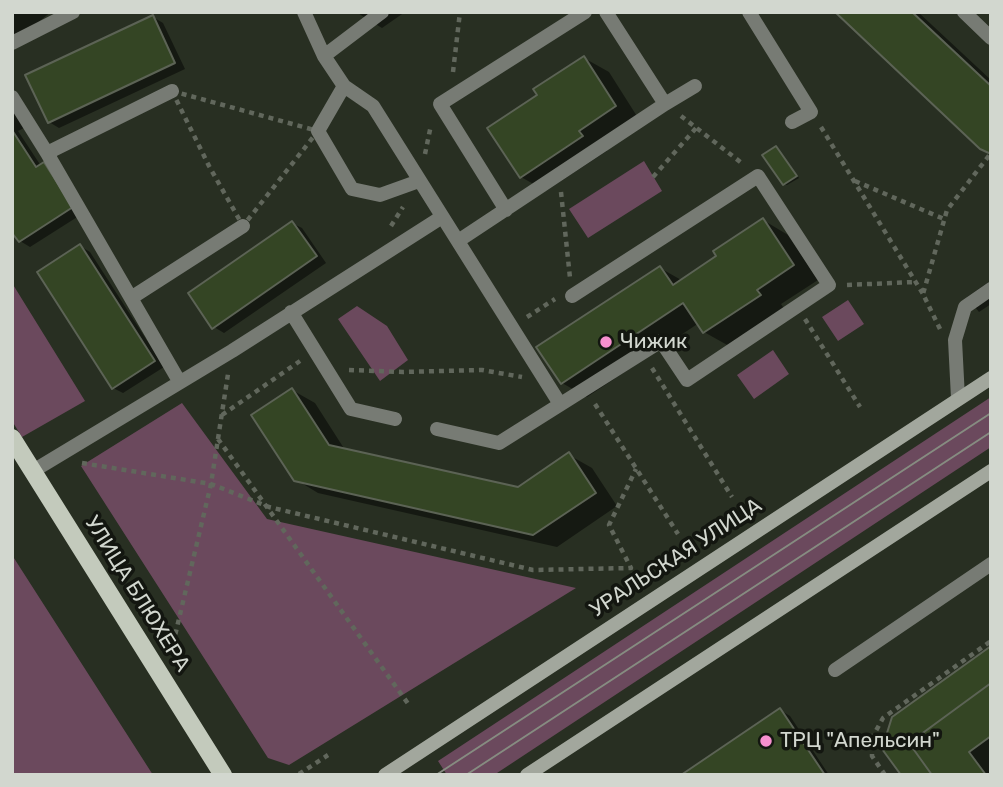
<!DOCTYPE html>
<meta charset="utf-8">
<style>
body{margin:0}
#map{position:relative;width:1003px;height:787px;overflow:hidden;background:#282f22;font-family:Rubik,sans-serif}
canvas{display:block}
.frame{position:absolute;inset:0;border:14px solid #d2d7cf;pointer-events:none}
</style>
<div id="map">
<canvas width="1003" height="787"></canvas>
<div class="frame"></div>
</div>
<script>
const context = document.querySelector('canvas').getContext('2d');
context.lineJoin = 'round';
function fill(path, color) { context.fillStyle = color; context.fill(path, 'evenodd'); }
function trace(path, color, width, dash) { context.strokeStyle = color; context.lineWidth = width; context.lineCap = dash ? 'butt' : 'round'; context.setLineDash(dash || []); context.stroke(path); }
function write(font, color, halo, rows, align = 'center') {
  context.font = font + ' Rubik,sans-serif'; context.lineWidth = 7; context.setLineDash([]); context.textBaseline = 'middle'; context.strokeStyle = halo; context.fillStyle = color; for (const [text, x, y, turn = 0] of rows) {
    context.save(); context.translate(x, y); context.rotate((+turn || 0) * Math.PI / 180); context.textAlign = isNaN(turn) ? turn : align; if (halo) context.strokeText(text, 0, 0); context.fillText(text, 0, 0); context.restore();
  }
}
const green = new Path2D(`
 M644,161L662,191L588,238L569,209Z
 M12,283L85,401L22,437L12,421Z
 M848,300L864,324L838,341L822,317Z
 M357,306L387,326L408,360L380,381L338,319Z
 M773,350L789,374L754,399L737,375Z
 M991,397V447L494,775H447L438,761Z
 M182,403L267,519L576,588L289,765L268,758L81,466Z
 M12,555L153,775H12Z`);
const shadow = new Path2D(`
 M12,12H51L12,43Z
 M356,12H405L382,28Z
 M838,12H918L991,80V153Z
 M153,17L163,23L185,69L59,128L49,122Z
 M584,58L609,72L640,121L603,145L607,151L546,191L521,177Z
 M12,106L26,127L18,131L41,166L82,214L30,247L20,241L12,229Z
 M777,148L799,178L787,185L784,184Z
 M763,220L788,235L818,280L781,304L785,310L729,346L704,332L699,323L587,397L562,383L660,268L683,281L719,257Z
 M292,223L302,228L326,263L224,333L214,327Z
 M80,246L90,252L164,367L123,393L113,388Z
 M987,283L991,286V304L979,312L967,297Z
 M292,390L315,403L345,450L518,489L569,455L592,468L617,506L557,547L318,493L295,479Z
 M991,648V775H903Z
 M780,710L790,716L829,775H684Z`);
const building = new Path2D(`
 M835,12H912L991,86V154L980,149Z
 M153,15L175,63L48,123L25,75Z
 M584,56L616,106L579,131L583,136L520,178L487,128L537,95L533,89Z
 M12,130L36,167L44,162L73,207L19,242L12,233Z
 M776,146L797,176L783,185L762,155Z
 M763,218L794,265L757,290L761,295L703,333L683,303L561,384L536,347L660,266L673,285L716,256L713,251Z
 M292,221L317,256L212,329L188,293Z
 M80,244L155,361L112,389L37,272Z
 M292,388L329,445L518,487L569,452L596,493L533,535L294,481L251,415Z
 M991,646V683L909,743L932,775H901L882,749L892,717Z
 M991,683V736L969,752L986,775H932L909,743Z
 M780,708L825,775H681Z`);
const path = new Path2D(`
 M453,72L460,12
 M172,91L318,131L243,226L209,166Z
 M681,116L743,164
 M821,127L923,294
 M425,154L431,125
 M653,177L696,128
 M855,181L944,219
 M561,192L570,278
 M391,226L403,207
 M847,285L915,282
 M527,317L555,299
 M805,319L860,407
 M940,329L923,294L947,210L991,153
 M652,368L732,497
 M349,370L403,372L482,370L522,377
 M595,404L678,534
 M222,415L300,361
 M218,439L409,705
 M82,463L211,484L269,507L533,570L631,568L609,525L636,469
 M173,644L211,484L228,374
 M299,774L328,755
 M885,775L872,756V738L883,718L991,641`);
const service = new Path2D(`
 M304,12L324,56L344,86L373,106L560,404
 M749,12L811,112L792,122
 M964,12L991,38
 M324,56L382,12
 M344,86L318,131L352,189L380,195L419,181
 M12,97L47,153L179,381
 M665,104L695,86
 M47,153L172,91
 M506,210L440,104L585,12
 M458,241L665,104L606,12
 M131,298L243,226
 M291,312L351,409L395,419
 M958,398L955,340L965,307L991,289
 M437,429L499,443L661,341L687,380L829,285L758,176L572,296
 M33,471L232,351L442,217
 M835,670L991,564`);
const minor = new Path2D(`
 M12,43L73,12`);
const secondary = new Path2D(`
 M385,775L991,378
 M527,775L991,471`);
const primary = new Path2D(`
 M12,438L223,775`);
const tram = new Path2D(`
 M436,775L991,413
 M466,775L991,432`);
const markers = [
 [606,342,7,"#f790ce"],
 [766,741,7,"#f790ce"]
];
const poiNames = [
 ["Чижик",620,342],
 ["ТРЦ \"Апельсин\"",780,741]
];
const streetNames = [
 ["УРАЛЬСКАЯ УЛИЦА",676,558,-33],
 ["УЛИЦА БЛЮХЕРА",137,594,58]
];
fill(green, '#6b495d');
fill(shadow, '#0007');
fill(building, '#344524');
trace(building, '#5c6355', 2);
trace(path, '#61675c', 4.5, [5, 5]);
trace(service, '#777b74', 14);
trace(minor, '#777b74', 14);
trace(secondary, '#a2a79d', 14);
trace(primary, '#c3cabc', 18);
trace(tram, '#868c81', 2);
for (const [x, y, r, color] of markers) { const dot = new Path2D(); dot.arc(x, y, r, 0, 2 * Math.PI); context.fillStyle = color; context.fill(dot); trace(dot, '#131610', 2.5); }
write('21px', '#d2d7cf', '#131610', poiNames, 'left');
write('21px', '#d2d7cf', '#131610', streetNames);
</script>
